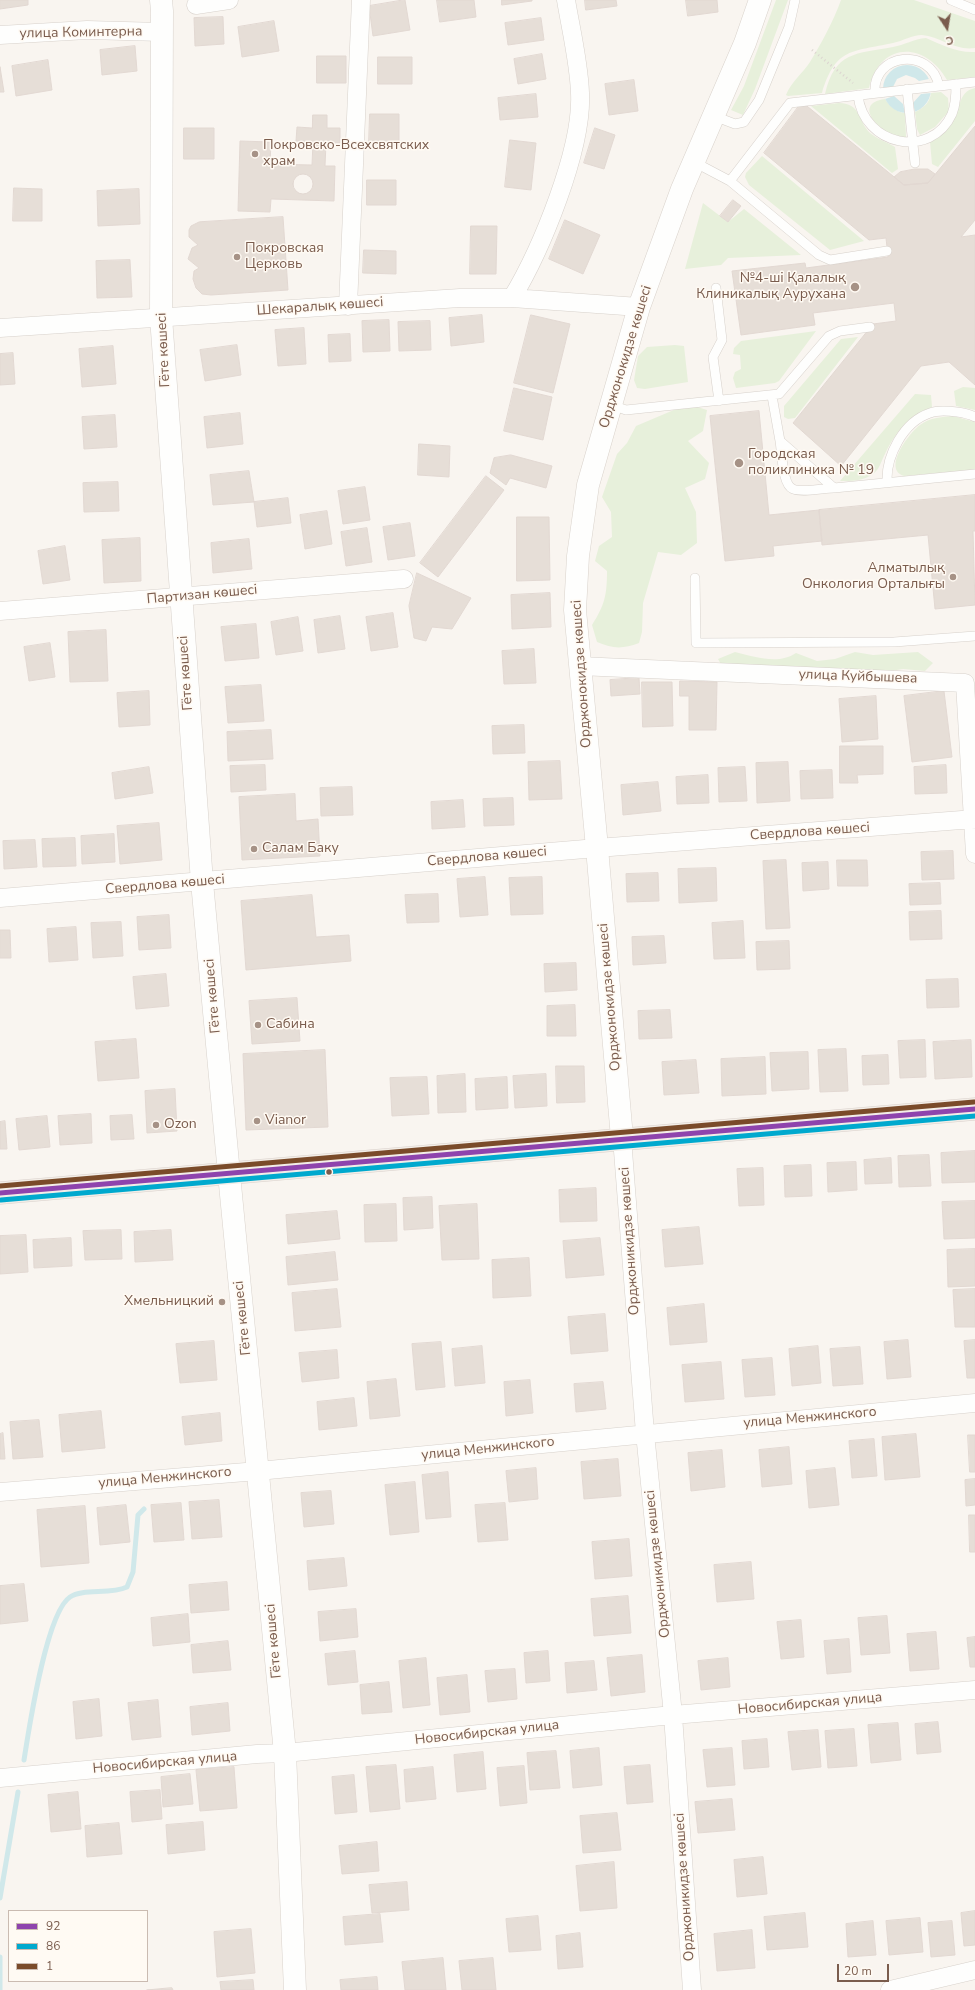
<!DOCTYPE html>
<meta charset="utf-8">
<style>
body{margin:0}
#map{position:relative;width:975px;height:1990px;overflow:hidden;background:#f9f5f0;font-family:"Nunito Sans",sans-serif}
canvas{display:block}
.legend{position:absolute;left:8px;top:1910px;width:140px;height:72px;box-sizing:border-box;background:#fffaf3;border:1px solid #cabbb1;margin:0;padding:5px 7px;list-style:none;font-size:12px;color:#7a5c4d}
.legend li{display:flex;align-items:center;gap:8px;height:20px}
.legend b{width:20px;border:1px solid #cabbb1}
.north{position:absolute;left:927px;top:8px;width:40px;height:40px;-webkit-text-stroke:3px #fffaf3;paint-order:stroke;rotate:168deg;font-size:11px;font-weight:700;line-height:16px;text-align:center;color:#7a5c4d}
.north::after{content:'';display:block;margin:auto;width:14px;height:18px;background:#7a5c4d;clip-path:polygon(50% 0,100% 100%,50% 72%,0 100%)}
.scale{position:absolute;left:837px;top:1964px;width:52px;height:18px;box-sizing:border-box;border:2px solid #7a5c4d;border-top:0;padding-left:5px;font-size:12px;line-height:14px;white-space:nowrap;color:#7a5c4d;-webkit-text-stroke:3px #fffaf3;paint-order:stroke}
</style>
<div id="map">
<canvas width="975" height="1990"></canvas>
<ul class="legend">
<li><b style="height:5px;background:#8e44ad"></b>92</li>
<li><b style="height:5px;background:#00a9ce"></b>86</li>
<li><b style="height:5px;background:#7a4b2a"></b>1</li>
</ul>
<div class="north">С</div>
<div class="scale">20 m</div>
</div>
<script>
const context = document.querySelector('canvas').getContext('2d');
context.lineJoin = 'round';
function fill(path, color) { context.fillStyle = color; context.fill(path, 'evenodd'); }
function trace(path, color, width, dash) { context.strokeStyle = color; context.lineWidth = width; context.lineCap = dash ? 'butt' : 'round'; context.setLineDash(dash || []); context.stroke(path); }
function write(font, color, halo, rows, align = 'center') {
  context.font = font + ' "Nunito Sans",sans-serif'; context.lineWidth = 3; context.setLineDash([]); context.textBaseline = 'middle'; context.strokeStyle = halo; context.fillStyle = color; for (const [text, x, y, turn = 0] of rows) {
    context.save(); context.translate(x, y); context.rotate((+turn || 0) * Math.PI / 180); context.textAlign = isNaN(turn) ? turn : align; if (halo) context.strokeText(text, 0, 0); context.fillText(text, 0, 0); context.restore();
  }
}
const green = new Path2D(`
 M776,0H788L755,89L743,115L731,110L744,86Z
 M841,0H914L975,21V48C955,51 941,37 922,35C912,35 903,41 893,43C852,52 836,47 822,93L788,96L786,95C791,82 803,73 810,62C822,42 833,22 841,0Z
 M926,38C942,45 957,53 975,52V77L947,80C925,41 880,41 869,88L825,94C835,51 856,54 893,47C904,45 914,39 926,38Z
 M975,88V121L938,167L932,164L930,142C937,136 947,131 952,123C961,110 957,92 975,88Z
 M941,92L948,98L949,111L935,127L920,135L917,129L915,112C924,108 930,102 931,93Z
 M885,99C889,106 897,112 905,113L906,137C886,140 848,104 885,99Z
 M839,103C862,104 857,120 870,133C877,139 887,142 895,147L898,169L892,173L811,106Z
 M762,156L864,241L830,250L749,185L745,177L746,173Z
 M703,203L728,222L744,209L801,255L728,258L721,265L685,269Z
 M816,331L779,381L775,383L736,388L733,378L735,372L741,369L740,355L733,354L734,348L741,341Z
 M858,337L795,418L788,419L784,417V406L841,339Z
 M675,345L684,346L688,382L645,389L637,388L634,380L638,356L647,347Z
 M963,387L975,388V410L956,406L954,391Z
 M915,394L931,395L932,407C909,416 894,433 884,456C881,462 879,470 873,474C864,481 851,481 840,481Z
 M688,404L707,410L703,431L688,441L709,463L705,479L685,488L696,512L697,543L681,555L658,552L643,603L642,632L639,643C623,649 613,649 597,642L592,625C605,605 607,594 607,571L595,561L599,546L612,537L611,512L602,497L617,454L627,443L636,426Z
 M953,416L975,422V470L904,476C882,469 909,433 920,425C929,418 941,417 953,416Z
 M735,652C756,657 778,665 796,653L817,661L835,659L855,652L873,655L918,652L933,663L925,671L903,669L865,675L724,670L718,659Z`);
const water = new Path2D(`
 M883 89a24 24 0 1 1 48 0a24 24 0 1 1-48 0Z`);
const pier = new Path2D(`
 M906,75L915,78L919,81L929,79L932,86L931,93L921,94L913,103L915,112L910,114L905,113L903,104L894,96L885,99L883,92L893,87L897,79Z`);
const stream = new Path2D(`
 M24,1760C29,1729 46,1613 70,1597C83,1588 110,1595 127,1587L133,1572L138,1515L144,1509
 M0,1898L18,1792
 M0,1957V1990`);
const building = new Path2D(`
 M0,0H28V5L0,9Z
 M405,0L410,30L373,36L369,6Z
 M437,0H474L476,17L440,22Z
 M502,0H532V1L502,5Z
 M585,0H616L617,6L586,10Z
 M686,0H717L718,12L688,16Z
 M223,17L224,44L195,46L194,18Z
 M541,18L544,40L508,45L505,23Z
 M274,21L279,51L242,57L238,27Z
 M135,46L137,71L102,75L100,50Z
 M542,54L546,79L518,84L514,59Z
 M317,56H346V83H317Z
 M378,57H412V84H378Z
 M48,60L52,90L16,96L12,66Z
 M0,67L4,92H0Z
 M634,80L638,111L609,115L605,84Z
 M536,94L538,117L500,120L498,98Z
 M802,102L904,185L928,183L975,126V220L961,237L975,235V385L949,362L921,366L841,466L793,423L873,324L896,321L894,303L813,313L815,325L741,335L732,271L805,263L806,268L888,257L886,238L869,240L764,153Z
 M370,114H399V145L369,144Z
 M313,115H327V128H340V143H326L325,166H335L334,201L271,199L270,212L238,211L240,141L271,142L270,164L312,165L313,142L296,141L297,127L312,128Z
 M184,128H214V159H184Z
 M595,128L615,135L604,169L584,163Z
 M510,140L536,143L531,190L505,187Z
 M915,169H928L935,174L928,183L904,185L894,177L900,172Z
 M293 184a10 10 0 1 1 20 0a10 10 0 1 1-20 0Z
 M367,180H396V205H367Z
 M14,188L42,189V221H13Z
 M139,189L140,224L98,226L97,191Z
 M733,200L741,206L728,222L720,216Z
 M283,217L288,290L211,295L202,294L196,288L193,279L194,271L199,268L188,259L192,248L198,245L189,237V230L191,226L199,222Z
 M565,220L600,235L583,274L549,259Z
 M471,226H497L496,274H470Z
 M364,250L396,251V274L363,273Z
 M130,260L132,297L97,298L96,261Z
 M482,315L484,342L451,346L449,318Z
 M531,315L570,324L553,393L514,383Z
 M389,320L390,351L363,352L362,321Z
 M430,321L431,350L399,351L398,322Z
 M304,328L306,364L278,366L275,330Z
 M350,334L351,361L329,362L328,335Z
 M237,345L241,375L205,381L200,350Z
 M113,346L116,384L82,387L79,349Z
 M13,353L15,384L0,385V354Z
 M514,388L552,397L543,440L504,431Z
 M759,411L769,515L819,510L822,541L773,546L774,556L725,561L710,416Z
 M240,413L243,444L207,448L204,417Z
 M115,415L117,447L84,449L82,417Z
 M419,444L450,446L449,477L418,475Z
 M511,455L552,466L546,488L510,478L506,485L490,473L494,458Z
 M249,471L254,502L213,505L210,475Z
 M486,476L504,490L438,577L420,563Z
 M118,482L119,511L84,512L83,483Z
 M365,487L370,520L343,524L338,491Z
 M975,495V531H973L975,605L935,609L928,535L822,545L819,510Z
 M288,498L291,523L257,527L254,502Z
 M327,511L332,544L305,549L300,515Z
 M517,517H549L550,580L517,581Z
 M410,523L415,556L388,560L383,527Z
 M367,528L372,562L346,566L341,532Z
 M140,538L141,581L104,583L102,540Z
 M249,539L252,569L213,573L211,543Z
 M65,546L70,580L43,584L38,551Z
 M417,573L471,598L452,629L432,627L426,641L414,638L409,606Z
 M550,593L551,627L512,629L511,595Z
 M393,613L398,647L371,651L366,617Z
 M340,616L345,649L318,653L314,620Z
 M298,617L303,651L276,655L271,622Z
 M256,624L259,658L225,661L221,627Z
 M106,630L108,681L70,682L68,632Z
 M50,643L55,677L29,681L24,647Z
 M534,649L536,683L504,684L502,651Z
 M639,678L640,694L611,696L610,680Z
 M680,681L717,682L716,730H689V696H680Z
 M642,682H672L673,726L643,727Z
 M261,685L264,721L228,723L225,687Z
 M149,691L150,725L119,727L117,693Z
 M944,691L952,757L912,762L904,696Z
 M876,696L878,739L842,742L839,699Z
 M524,725L525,753L493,754L492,726Z
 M271,730L273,759L228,761L227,732Z
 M840,746H883V774L857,775L858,783H840Z
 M560,761L562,799L529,800L528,762Z
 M788,762L790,801L757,803L756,763Z
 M265,765L266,790L231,792L230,766Z
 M946,765L947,793L915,794L914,767Z
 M149,767L153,793L115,799L112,773Z
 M745,767L747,801L719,802L718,768Z
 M832,770L833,798L801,799L800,771Z
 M708,775L709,803L677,804L676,777Z
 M658,782L661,811L623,815L621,785Z
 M352,787L353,815L321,816L320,788Z
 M295,794L296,821L318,819L320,856L242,860L239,797Z
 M513,798L514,825L484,826L483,799Z
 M463,800L465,827L432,829L431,802Z
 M159,823L162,860L120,864L117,826Z
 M114,834L115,862L82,864L81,836Z
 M75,838L76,866L43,867L42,839Z
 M35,840L37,867L4,869L3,841Z
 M953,851L954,879L922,880L921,852Z
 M786,860L790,928L766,929L763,861Z
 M837,860H867L868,886H838Z
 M828,862L829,889L803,891L802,863Z
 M716,868L717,901L679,903L678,869Z
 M658,873L659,901L627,902L626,874Z
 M485,877L488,915L460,917L457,879Z
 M542,877L543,914L511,915L509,878Z
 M940,883L941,904L910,905L909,884Z
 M438,894L439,922L407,923L405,895Z
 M312,895L316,937L349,935L351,961L246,970L241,901Z
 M941,911L942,939L910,940L909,912Z
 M169,915L171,948L139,950L137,917Z
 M743,921L745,958L714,959L712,923Z
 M121,922L123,956L93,958L91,923Z
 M76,927L78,960L49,962L47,929Z
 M0,930H10L11,958H0Z
 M664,936L666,963L633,965L632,937Z
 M789,941L790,969L757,970L756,942Z
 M576,963L577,990L545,992L544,964Z
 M166,974L169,1006L136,1009L133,977Z
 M958,979L959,1007L927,1008L926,980Z
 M297,998L300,1041L252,1044L249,1001Z
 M575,1005L576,1036H547V1006Z
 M670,1010L672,1038L639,1039L638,1011Z
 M136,1039L139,1078L98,1081L95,1042Z
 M925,1040L926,1077L900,1078L898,1041Z
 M971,1040L972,1077L935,1079L933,1042Z
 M846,1049L848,1091L820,1092L818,1050Z
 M325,1050L328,1127L246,1130L243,1054Z
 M808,1052L809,1089L772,1091L770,1053Z
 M888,1055L889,1084L863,1085L862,1056Z
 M765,1057L766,1094L722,1096L721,1059Z
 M696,1060L699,1093L664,1095L662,1062Z
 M556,1066H584L585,1102L557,1103Z
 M465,1074L466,1112L438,1113L437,1076Z
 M546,1074L547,1106L515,1108L513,1076Z
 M427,1077L429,1114L392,1116L390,1078Z
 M507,1077L508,1108L476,1110L475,1079Z
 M175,1089L177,1131L147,1133L145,1091Z
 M91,1114L92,1143L60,1145L58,1116Z
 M132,1115L134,1139L111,1140L110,1116Z
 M47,1116L50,1147L19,1150L16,1119Z
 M5,1121L7,1149H0V1122Z
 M975,1151V1182L942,1183L941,1153Z
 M929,1155L931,1186L899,1187L898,1156Z
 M891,1158L892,1183L865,1184L864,1160Z
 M856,1162L857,1190L828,1192L827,1163Z
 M811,1165L812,1196L785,1197L784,1166Z
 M763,1168L764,1205L739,1206L737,1169Z
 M596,1188L597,1221L560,1222L559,1190Z
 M432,1197L433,1228L404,1230L403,1198Z
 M975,1201V1238L944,1239L942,1202Z
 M396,1204L397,1241L365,1242L364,1205Z
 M477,1204L479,1259L442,1260L439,1206Z
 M337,1211L340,1239L288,1244L286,1215Z
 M699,1227L703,1264L665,1267L662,1230Z
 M121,1230L122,1259L85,1260L83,1231Z
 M171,1230L173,1260L135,1262L134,1232Z
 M26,1235L28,1272L0,1274V1236Z
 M71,1238L72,1266L34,1268L33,1240Z
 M600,1238L604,1275L566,1278L563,1241Z
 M975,1249V1286L948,1287L947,1250Z
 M335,1252L338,1280L288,1285L286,1257Z
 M529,1258L531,1296L493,1298L492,1260Z
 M337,1289L341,1327L295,1331L292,1293Z
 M975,1289V1327H955L953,1290Z
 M704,1304L707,1342L670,1345L667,1308Z
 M605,1314L608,1351L571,1354L568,1317Z
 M908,1340L911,1377L887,1379L884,1342Z
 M975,1340V1378H967L964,1341Z
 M214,1341L217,1380L180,1383L176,1344Z
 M441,1342L445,1387L416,1390L412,1344Z
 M482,1346L485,1383L455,1386L452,1349Z
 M818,1346L821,1383L792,1386L789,1349Z
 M860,1347L863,1384L833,1386L830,1349Z
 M337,1350L339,1378L302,1382L299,1353Z
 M772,1358L775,1395L745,1397L742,1360Z
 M721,1362L724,1399L685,1402L682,1365Z
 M396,1379L400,1416L370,1419L367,1382Z
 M530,1380L533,1413L506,1416L504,1382Z
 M603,1382L606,1409L576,1412L574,1384Z
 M354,1398L357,1426L319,1430L317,1402Z
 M101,1411L105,1448L62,1452L59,1415Z
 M220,1413L222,1441L185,1445L182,1417Z
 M39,1420L43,1457L13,1459L10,1422Z
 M3,1433L5,1459H0V1434Z
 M916,1434L920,1477L885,1480L882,1437Z
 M968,1435H975V1472H970Z
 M874,1439L877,1476L852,1478L849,1441Z
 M789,1447L792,1484L762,1487L759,1450Z
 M722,1450L725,1487L691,1491L688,1453Z
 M618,1459L621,1496L584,1499L581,1462Z
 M536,1468L538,1499L509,1502L506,1471Z
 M835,1468L839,1505L809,1508L806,1471Z
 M448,1472L451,1517L426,1519L422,1475Z
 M975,1479V1505L966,1506L965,1480Z
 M415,1482L419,1532L390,1535L385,1485Z
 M331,1491L334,1524L304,1527L301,1493Z
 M219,1500L222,1537L192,1539L189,1502Z
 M181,1503L184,1540L154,1542L151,1505Z
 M505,1503L508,1540L478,1542L475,1505Z
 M126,1505L130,1542L100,1545L97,1508Z
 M85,1506L89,1563L41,1567L37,1510Z
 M969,1515H975V1552H970Z
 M629,1539L632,1576L595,1579L592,1542Z
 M344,1558L347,1586L309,1590L307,1561Z
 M751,1562L754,1599L717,1602L714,1565Z
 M227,1582L229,1610L191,1613L189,1585Z
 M24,1584L28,1621L0,1624V1586Z
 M628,1596L631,1633L594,1636L591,1599Z
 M356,1609L358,1637L320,1641L318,1612Z
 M188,1614L190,1642L153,1646L151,1618Z
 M887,1616L890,1653L861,1655L858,1618Z
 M801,1620L804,1657L781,1659L777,1622Z
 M936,1632L939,1669L910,1671L907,1634Z
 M975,1637V1667H970L967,1638Z
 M849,1639L851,1672L827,1674L824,1641Z
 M228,1641L231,1670L193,1673L191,1645Z
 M355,1651L358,1682L328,1685L325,1654Z
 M548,1651L550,1681L526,1683L524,1653Z
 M642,1655L645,1692L611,1696L607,1658Z
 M426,1658L430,1705L403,1708L399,1661Z
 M728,1658L730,1687L701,1690L698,1661Z
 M594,1661L597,1690L567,1693L565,1663Z
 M515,1669L517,1699L488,1702L485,1671Z
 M467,1675L470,1712L440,1715L437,1678Z
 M389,1682L392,1712L362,1714L360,1685Z
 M99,1699L102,1736L76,1739L73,1702Z
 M158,1700L161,1737L132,1740L128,1703Z
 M228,1703L230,1731L192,1735L190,1707Z
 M938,1722L941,1752L917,1754L915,1724Z
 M898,1723L901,1760L871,1763L868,1725Z
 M854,1729L857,1766L828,1768L825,1731Z
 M818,1730L821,1767L792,1770L788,1732Z
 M767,1739L769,1767L744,1769L742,1741Z
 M599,1748L602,1785L573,1788L570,1751Z
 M732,1748L735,1785L707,1787L703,1750Z
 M556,1751L560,1788L530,1790L527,1753Z
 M483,1752L486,1789L457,1792L454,1755Z
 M396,1765L400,1809L370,1812L366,1767Z
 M650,1765L653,1802L627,1804L624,1767Z
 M524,1766L527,1803L500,1806L497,1768Z
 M234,1767L237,1808L200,1811L196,1770Z
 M433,1767L436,1799L406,1802L404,1770Z
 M190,1774L193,1804L163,1807L161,1777Z
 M354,1775L357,1812L335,1814L332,1777Z
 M160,1790L162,1819L132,1822L130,1792Z
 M78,1792L81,1829L51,1832L48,1795Z
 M732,1799L735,1830L698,1833L695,1802Z
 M617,1813L621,1850L583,1853L580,1816Z
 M203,1822L205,1850L168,1854L166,1825Z
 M119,1823L122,1854L87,1857L85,1826Z
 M377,1842L379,1871L342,1874L339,1846Z
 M763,1857L767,1894L737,1897L734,1860Z
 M614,1862L617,1908L580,1911L576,1866Z
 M407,1882L409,1910L372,1913L369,1885Z
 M975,1911V1945L964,1946L961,1913Z
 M805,1913L808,1947L767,1950L764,1917Z
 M380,1914L383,1942L345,1945L343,1917Z
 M538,1916L541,1950L509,1952L506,1919Z
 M920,1918L923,1952L889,1955L886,1921Z
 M873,1921L876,1955L848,1957L846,1924Z
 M952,1921L955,1955L931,1957L928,1923Z
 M251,1929L255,1973L217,1977L214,1932Z
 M752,1930L755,1968L717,1971L714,1934Z
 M580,1933L583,1967L558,1969L556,1936Z
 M443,1958L446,1990H405L402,1962Z
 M493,1958L496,1990H462L459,1961Z
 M377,1977L378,1990H341L340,1980Z
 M253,1980L254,1990H221L220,1982Z
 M172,1988L173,1990H147Z`);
const path = new Path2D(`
 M812,50L853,83`);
const service = new Path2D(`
 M951,0L975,10
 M907,89L915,163
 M875,93C872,53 931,46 939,86
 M858,95C863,146 931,160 952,114C956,104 956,94 956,84
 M714,116L735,124L744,122L759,100L789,27L795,0
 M694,162L730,181L819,255L830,260L887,251
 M730,181L790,103L975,82
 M716,288L722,340L713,357L719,401
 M772,396L780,441L834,488L975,474
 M611,405L626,410L779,394L829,336L840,331L870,327
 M780,441C782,452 782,485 793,489C802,493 824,488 834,488
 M887,482C886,456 903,422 930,413C938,410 949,411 957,412C964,413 969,414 975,417
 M695,578L696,643L894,642L975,636`);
const minor = new Path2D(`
 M196,5L229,0
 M0,35L87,30L162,32
 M512,298C541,250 583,149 580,93C579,63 571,30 566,0
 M348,306L361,0
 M0,328L460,298H512L639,307
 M0,611L404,579
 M579,666L965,683L975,854
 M0,898L597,848L975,819
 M622,1138L645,1433L673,1715L692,1990
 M0,1492L258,1471L975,1403
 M0,1778L257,1754L285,1753L673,1715L975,1690
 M890,1990L975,1970`);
const tertiary = new Path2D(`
 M161,0L162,11L161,317L202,882L229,1174`);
const secondary = new Path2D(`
 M622,1138L597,848L575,610L578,556L588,485L639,307L682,189L745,43L760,0
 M229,1174L285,1753L295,1990`);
const primary = new Path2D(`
 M0,1193L975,1109`);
const bus1 = new Path2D(`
 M0,1193L975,1109`);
const bus2 = new Path2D(`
 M1,1200L975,1116`);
const bus3 = new Path2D(`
 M0,1186L974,1102`);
const markers = [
 [255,154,4,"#a69286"],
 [237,257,4,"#a69286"],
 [855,287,5,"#a69286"],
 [739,463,5,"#a69286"],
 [953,577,4,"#a69286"],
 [254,849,4,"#a69286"],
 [258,1025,4,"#a69286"],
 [257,1121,4,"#a69286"],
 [156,1125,4,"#a69286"],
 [329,1172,3.5,"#7a5c4d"],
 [222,1302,4,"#a69286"]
];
const streetNames = [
 ["улица Коминтерна",81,33,-1],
 ["Шекаралық көшесі",320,307,-4],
 ["Гёте көшесі",164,350,-93],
 ["Орджонокидзе көшесі",626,357,-73],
 ["Партизан көшесі",202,595,-5],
 ["Гёте көшесі",186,673,-94],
 ["Орджонокидзе көшесі",582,674,-94],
 ["улица Куйбышева",858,677,2],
 ["Свердлова көшесі",810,832,-4],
 ["Свердлова көшесі",487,857,-5],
 ["Свердлова көшесі",165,885,-5],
 ["Гёте көшесі",213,996,-95],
 ["Орджонокидзе көшесі",610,997,-95],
 ["Орджоникидзе көшесі",630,1241,-94],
 ["Гёте көшесі",243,1318,-96],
 ["улица Менжинского",810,1418,-5],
 ["улица Менжинского",488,1449,-6],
 ["улица Менжинского",165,1478,-5],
 ["Орджоникидзе көшесі",658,1564,-96],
 ["Гёте көшесі",274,1641,-95],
 ["Новосибирская улица",810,1704,-5],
 ["Новосибирская улица",487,1733,-6],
 ["Новосибирская улица",165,1763,-5],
 ["Орджоникидзе көшесі",685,1887,-94]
];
const poiNames = [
 ["Покровско-Всехсвятских",263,146],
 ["храм",263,162],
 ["Покровская",245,249],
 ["Церковь",245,265],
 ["№4-ші Қалалық",846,279,"right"],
 ["Клиникалық Аурухана",846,295,"right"],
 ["Городская",748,455],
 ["поликлиника № 19",748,471],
 ["Алматылық",945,569,"right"],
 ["Онкология Орталығы",945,585,"right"],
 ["Салам Баку",262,849],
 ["Сабина",266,1025],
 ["Vianor",265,1121],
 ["Ozon",164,1125],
 ["Хмельницкий",214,1302,"right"]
];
fill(green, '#e7f0db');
fill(water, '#d0e8ea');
fill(pier, '#f9f5f0');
trace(stream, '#d0e8ea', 5);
fill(building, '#e6ded7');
trace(building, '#e2d8d2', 1);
trace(service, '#d7d1cb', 10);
trace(minor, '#d7d1cb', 19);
trace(tertiary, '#d7d1cb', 23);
trace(secondary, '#d9d2cb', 23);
trace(primary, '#dad1cc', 23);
trace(path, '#dcd5d0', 2.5, [1, 3]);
trace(service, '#fefefd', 9);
trace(minor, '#fefefd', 18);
trace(tertiary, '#fefefd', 22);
trace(secondary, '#fefefd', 22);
trace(primary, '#f3eee8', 22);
trace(bus1, '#8e44ad', 5);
trace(bus2, '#00a9ce', 5);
trace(bus3, '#7a4b2a', 5);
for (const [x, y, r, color] of markers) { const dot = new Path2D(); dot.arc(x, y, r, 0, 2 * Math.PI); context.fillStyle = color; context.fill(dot); trace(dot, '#fffaf3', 1.5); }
write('14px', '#7a5c4d', '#fffaf3', streetNames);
write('14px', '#7a5c4d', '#fffaf3', poiNames, 'left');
</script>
